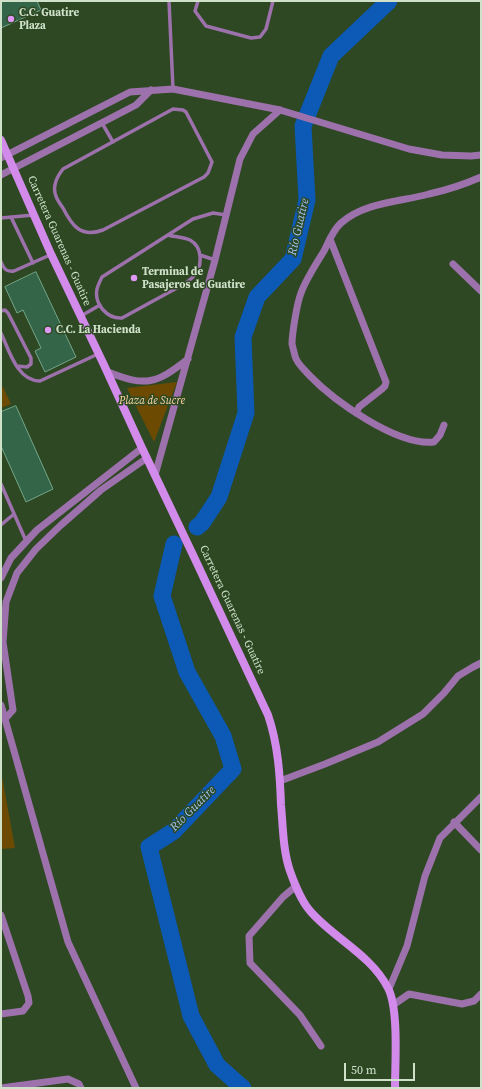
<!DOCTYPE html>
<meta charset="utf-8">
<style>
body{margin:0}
#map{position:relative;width:482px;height:1089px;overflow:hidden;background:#2d4822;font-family:"Source Serif 4",serif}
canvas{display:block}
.frame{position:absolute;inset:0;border:2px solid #d0e1ca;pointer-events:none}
.scale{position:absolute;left:344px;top:1063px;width:71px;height:18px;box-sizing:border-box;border:2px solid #d0e1ca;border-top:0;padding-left:5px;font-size:12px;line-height:14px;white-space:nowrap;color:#d0e1ca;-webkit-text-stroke:3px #2d4822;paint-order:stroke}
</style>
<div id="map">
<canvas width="482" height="1089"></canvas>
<div class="frame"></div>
<div class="scale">50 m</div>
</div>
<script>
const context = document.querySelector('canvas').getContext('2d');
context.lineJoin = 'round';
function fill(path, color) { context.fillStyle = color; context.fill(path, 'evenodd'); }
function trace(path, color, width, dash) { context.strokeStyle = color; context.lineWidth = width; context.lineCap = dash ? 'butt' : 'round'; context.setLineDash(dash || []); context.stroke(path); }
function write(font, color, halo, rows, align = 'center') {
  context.font = font + ' "Source Serif 4",serif'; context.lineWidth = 3; context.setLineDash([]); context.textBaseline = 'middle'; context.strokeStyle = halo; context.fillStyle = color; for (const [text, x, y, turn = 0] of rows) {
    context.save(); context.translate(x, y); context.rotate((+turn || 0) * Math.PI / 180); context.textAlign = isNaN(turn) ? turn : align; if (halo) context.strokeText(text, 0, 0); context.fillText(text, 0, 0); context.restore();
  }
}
const green = new Path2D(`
 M177,382L154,442L127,388Z
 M3,387L11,404L1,408V388Z
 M1,771L15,848L1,849Z`);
const river = new Path2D(`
 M197,527L202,523L219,497L246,413L243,337L257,297L293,259L307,200L303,126L331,56L389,1
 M174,544L162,596L187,672L223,736L233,769L174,831L149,847L191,1016L217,1065L243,1088`);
const building = new Path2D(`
 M1,1H37L41,10L1,28Z
 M36,272L76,357L45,372L35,351L41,348L23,310L17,313L5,287Z
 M16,406L53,489L26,502L1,446V412Z`);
const service = new Path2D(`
 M169,1L173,89
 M198,1L195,11L206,26L251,38L260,37L266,29L273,1
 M173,109L183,110L186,112L212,162L208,173L204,177L103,230C81,238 72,226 63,208C58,201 53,194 55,185C56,179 59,174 63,169Z
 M102,123L113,142
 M11,217L33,263
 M1,218L34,215
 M168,235C175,237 183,237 190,240C203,247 203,267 193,277C191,279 188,281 186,283L122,318C107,319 94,304 97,289C98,285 100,281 102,277L193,219L213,213L226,215
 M200,255L215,260
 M1,262C4,269 6,272 14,271L50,255
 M1,311L5,310L8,313L31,358V364L27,367L17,366
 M81,316L100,305
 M1,333C9,350 17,381 40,381L98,354
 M1,484L26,541
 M1,525L14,514`);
const minor = new Path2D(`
 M1,158L130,92L173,89L280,110L409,149L442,155L471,156L481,155
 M1,175L136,105L151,90
 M330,239L386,382L385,386L382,389L359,407L356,413
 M453,264L481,291
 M108,372C146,387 156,384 188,359
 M444,425L440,435L434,442C397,446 334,401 309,375C304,369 297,364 295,356C294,352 293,348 292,344C292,334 297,303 301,293C306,279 316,264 324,251C329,241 333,230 341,223C365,202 400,202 429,194C447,190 465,184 481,177
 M155,475L215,260L240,159L253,134L280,110
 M1,578L11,558L37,530L142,448
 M1,705L68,942L136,1088
 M5,719L13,710L3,642L6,602L17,573L36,549L61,525L101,490L147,458
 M280,781L325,764L378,742L423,714L444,693L458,676L473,667L481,663
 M454,822L481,850
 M296,886L283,897L249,936L250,963L300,1015L321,1046
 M1,915L28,996L29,1003L23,1011L1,1014
 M389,989L407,946L425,876L440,838L481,797
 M393,1005L409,994L462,1004L474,1001L481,994
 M1,1088L68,1079L79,1084L81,1088`);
const secondary = new Path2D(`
 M1,140L51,254L104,365L142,448L194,557L268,715C278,744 280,775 281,805C283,827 283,851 290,871C295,885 301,901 311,912C335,939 371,955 388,988C399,1009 395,1064 395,1088`);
const markers = [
 [11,19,4,"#dd99f4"],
 [134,278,4,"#dd99f4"],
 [48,330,4,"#dd99f4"]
];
const poiNames = [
 ["C.C. Guatire",19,13],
 ["Plaza",19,26],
 ["Terminal de",142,272],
 ["Pasajeros de Guatire",142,285],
 ["C.C. La Hacienda",56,330]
];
const streetNames = [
 ["Carretera Guarenas - Guatire",59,241,66],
 ["Carretera Guarenas - Guatire",232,610,65]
];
const parkNames = [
 ["Plaza de Sucre",152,401]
];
const waterNames = [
 ["Río Guatire",299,227,-77],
 ["Río Guatire",193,809,-45]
];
fill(green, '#6d4a02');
trace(river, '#0c59b6', 17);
fill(building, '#346549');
trace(building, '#74a688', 1);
trace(service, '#9d71ac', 3.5);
trace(minor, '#9d71ac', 7);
trace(secondary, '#d28bea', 8);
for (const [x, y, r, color] of markers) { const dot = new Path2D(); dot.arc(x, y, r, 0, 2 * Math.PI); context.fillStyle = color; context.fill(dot); trace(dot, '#2d4822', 1.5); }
write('bold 11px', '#d0e1ca', '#2d4822', poiNames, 'left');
write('11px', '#d0e1ca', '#2d4822', streetNames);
write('italic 11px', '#fbd8a5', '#2d4822', parkNames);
write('italic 12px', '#a2c4f4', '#2d4822', waterNames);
</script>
